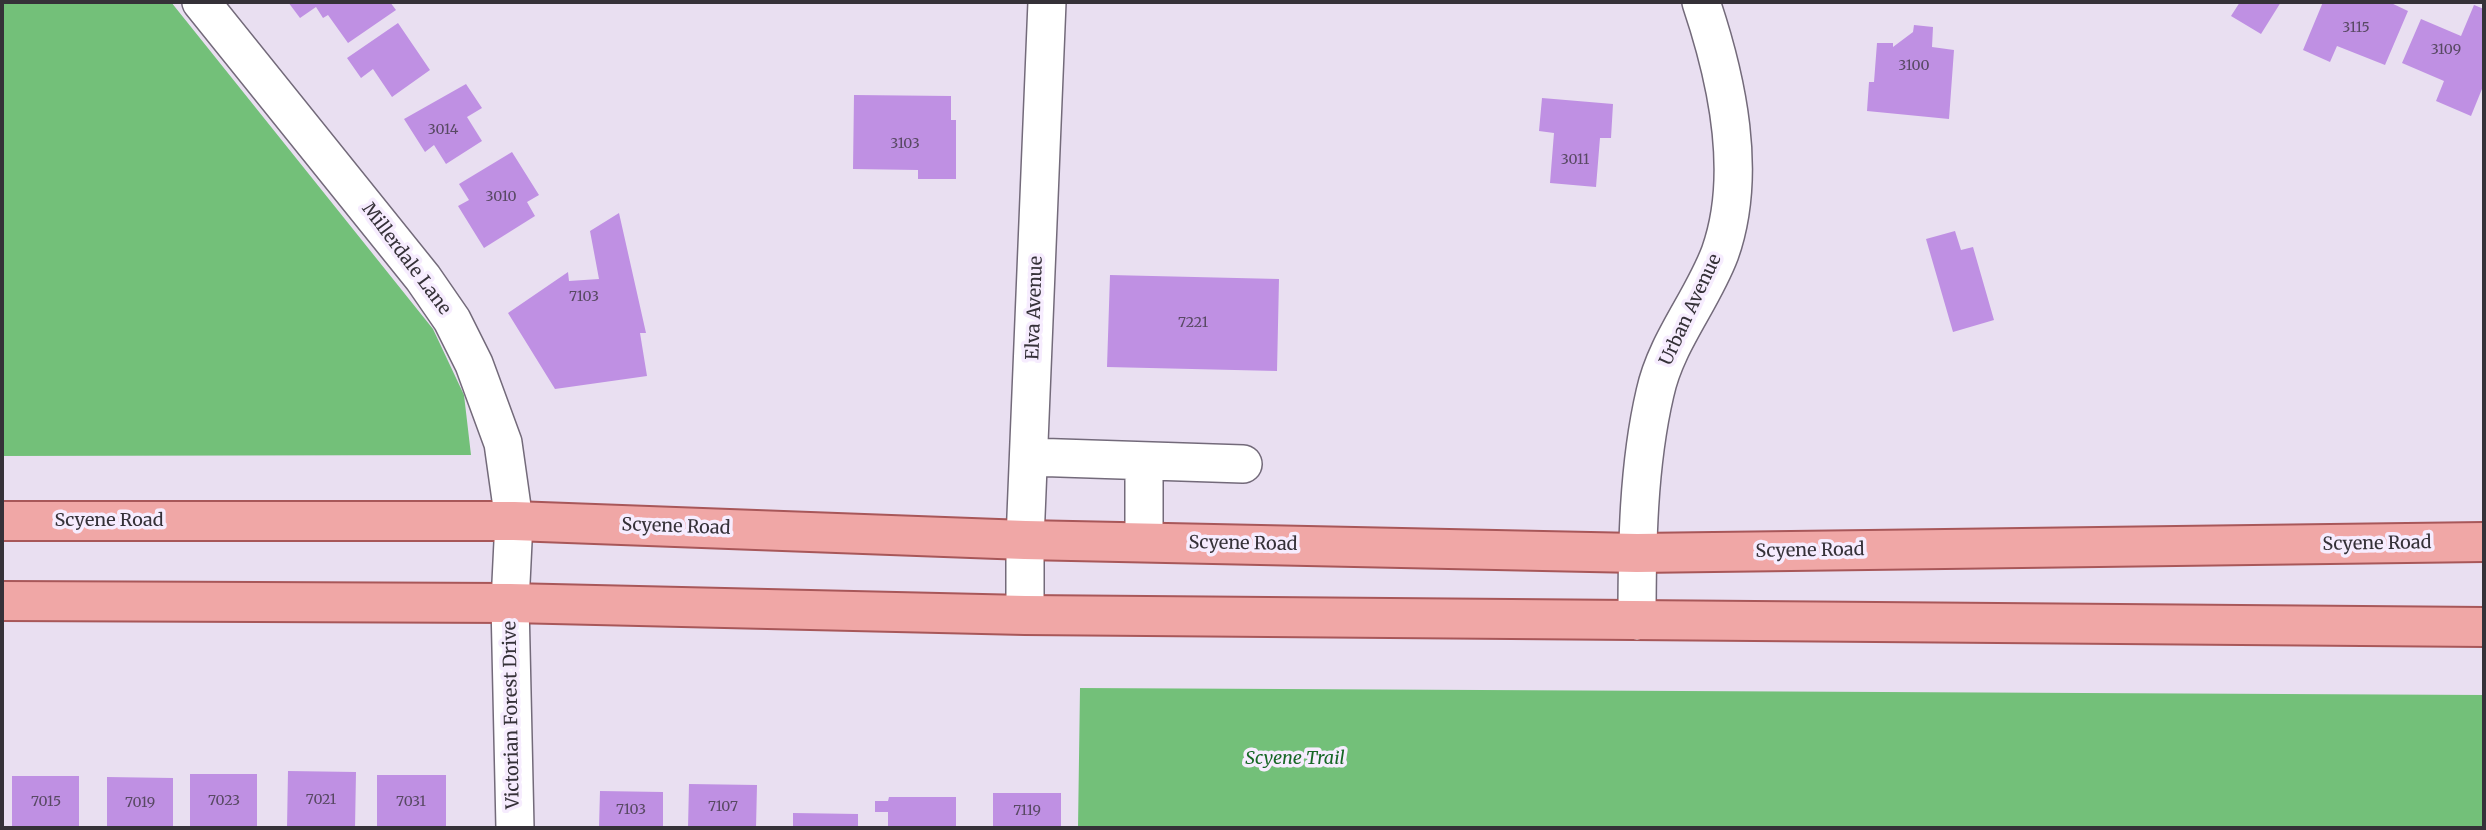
<!DOCTYPE html>
<style>
body{margin:0}
#map{position:relative;width:2486px;height:830px;overflow:hidden;background:#e9dff1;font-family:Merriweather,serif}
canvas{display:block}
.frame{position:absolute;inset:0;border:4px solid #353138;pointer-events:none}
</style>
<div id="map">
<canvas width="2486" height="830"></canvas>
<div class="frame"></div>
</div>
<script>
const context = document.querySelector('canvas').getContext('2d');
context.lineJoin = 'round';
function fill(path, color) { context.fillStyle = color; context.fill(path, 'evenodd'); }
function trace(path, color, width, dash) { context.strokeStyle = color; context.lineWidth = width; context.lineCap = dash ? 'butt' : 'round'; context.setLineDash(dash || []); context.stroke(path); }
function write(font, color, halo, rows, align = 'center') {
  context.font = font + ' Merriweather,serif'; context.lineWidth = 7; context.setLineDash([]); context.textBaseline = 'middle'; context.strokeStyle = halo; context.fillStyle = color; for (const [text, x, y, turn = 0] of rows) {
    context.save(); context.translate(x, y); context.rotate((+turn || 0) * Math.PI / 180); context.textAlign = isNaN(turn) ? turn : align; if (halo) context.strokeText(text, 0, 0); context.fillText(text, 0, 0); context.restore();
  }
}
const forest = new Path2D(`
 M2,2H171L433,329L464,395L471,455L2,456Z
 M1080,688L2484,695V828H1078Z`);
const building = new Path2D(`
 M288,2H390L396,10L348,43L328,15L323,18L316,7L300,18Z
 M2240,2H2281L2261,34L2231,16Z
 M2323,2H2389L2408,11L2385,65L2337,46L2330,62L2303,50Z
 M2474,5L2484,9V84L2471,116L2436,101L2444,81L2402,63L2421,19L2461,36Z
 M398,23L430,70L392,97L373,69L361,78L347,58Z
 M1914,25L1933,27L1932,47L1954,50L1949,119L1867,111L1869,82H1874L1877,43H1893V47L1913,32Z
 M466,84L482,108L467,117L482,141L446,164L434,145L425,152L404,119Z
 M854,95L951,96V120H956V179H918V170L853,169Z
 M1542,98L1613,104L1611,138H1600L1596,187L1550,183L1554,133L1539,131Z
 M512,152L539,195L527,202L535,216L484,248L458,206L469,200L459,184Z
 M619,213L646,333H640L647,376L555,389L508,313L568,272L569,281L599,279L590,231Z
 M1955,231L1961,250L1973,247L1994,320L1953,332L1926,239Z
 M1110,275L1279,279L1277,371L1107,367Z
 M288,771L356,772L355,828H287Z
 M190,774H257V828H190Z
 M377,775H446V828H377Z
 M12,776H79V828H12Z
 M107,777L173,778V828H107Z
 M689,784L757,785L756,828H688Z
 M600,791L663,792V828H599Z
 M993,793H1061V828H993Z
 M889,797H956V828H888V812H875V801H888Z
 M793,813L858,814V828H793Z`);
const minor = new Path2D(`
 M201,2L423,278L452,320L474,364L503,443L514,521L510,603L515,828
 M1030,457L1243,464
 M1144,461V542
 M1025,615V540L1047,2
 M1637,621C1637,546 1638,466 1655,393C1666,342 1702,301 1720,253C1748,174 1727,79 1701,2`);
const major = new Path2D(`
 M2,521H514L1025,540L1637,553L2484,542
 M2,601L510,603L1025,615L2484,627`);
const numberNames = [
 ["3115",2356,28],
 ["3109",2446,50],
 ["3100",1914,66],
 ["3014",443,130],
 ["3103",905,144],
 ["3011",1575,160],
 ["3010",501,197],
 ["7103",584,297],
 ["7221",1193,323],
 ["7021",321,800],
 ["7023",224,801],
 ["7015",46,802],
 ["7031",411,802],
 ["7019",140,803],
 ["7107",723,807],
 ["7103",631,810],
 ["7119",1027,811]
];
const streetNames = [
 ["Millerdale Lane",406,259,53],
 ["Elva Avenue",1035,308,-88],
 ["Urban Avenue",1691,310,-65],
 ["Scyene Road",109,521],
 ["Scyene Road",676,527,2],
 ["Scyene Road",1243,544,1],
 ["Scyene Road",2377,544,-1],
 ["Scyene Road",1810,551,-1],
 ["Victorian Forest Drive",512,715,-91]
];
const parkNames = [
 ["Scyene Trail",1295,759]
];
fill(forest, '#73c079');
fill(building, '#bf90e3');
trace(minor, '#736a7a', 40);
trace(major, '#a85759', 42);
trace(minor, '#fff', 37);
trace(major, '#f0a7a6', 38);
write('14px', '#584963', null, numberNames);
write('18px', '#353138', '#f6ecfe', streetNames);
write('italic 18px', '#166725', '#f6ecfe', parkNames);
</script>
